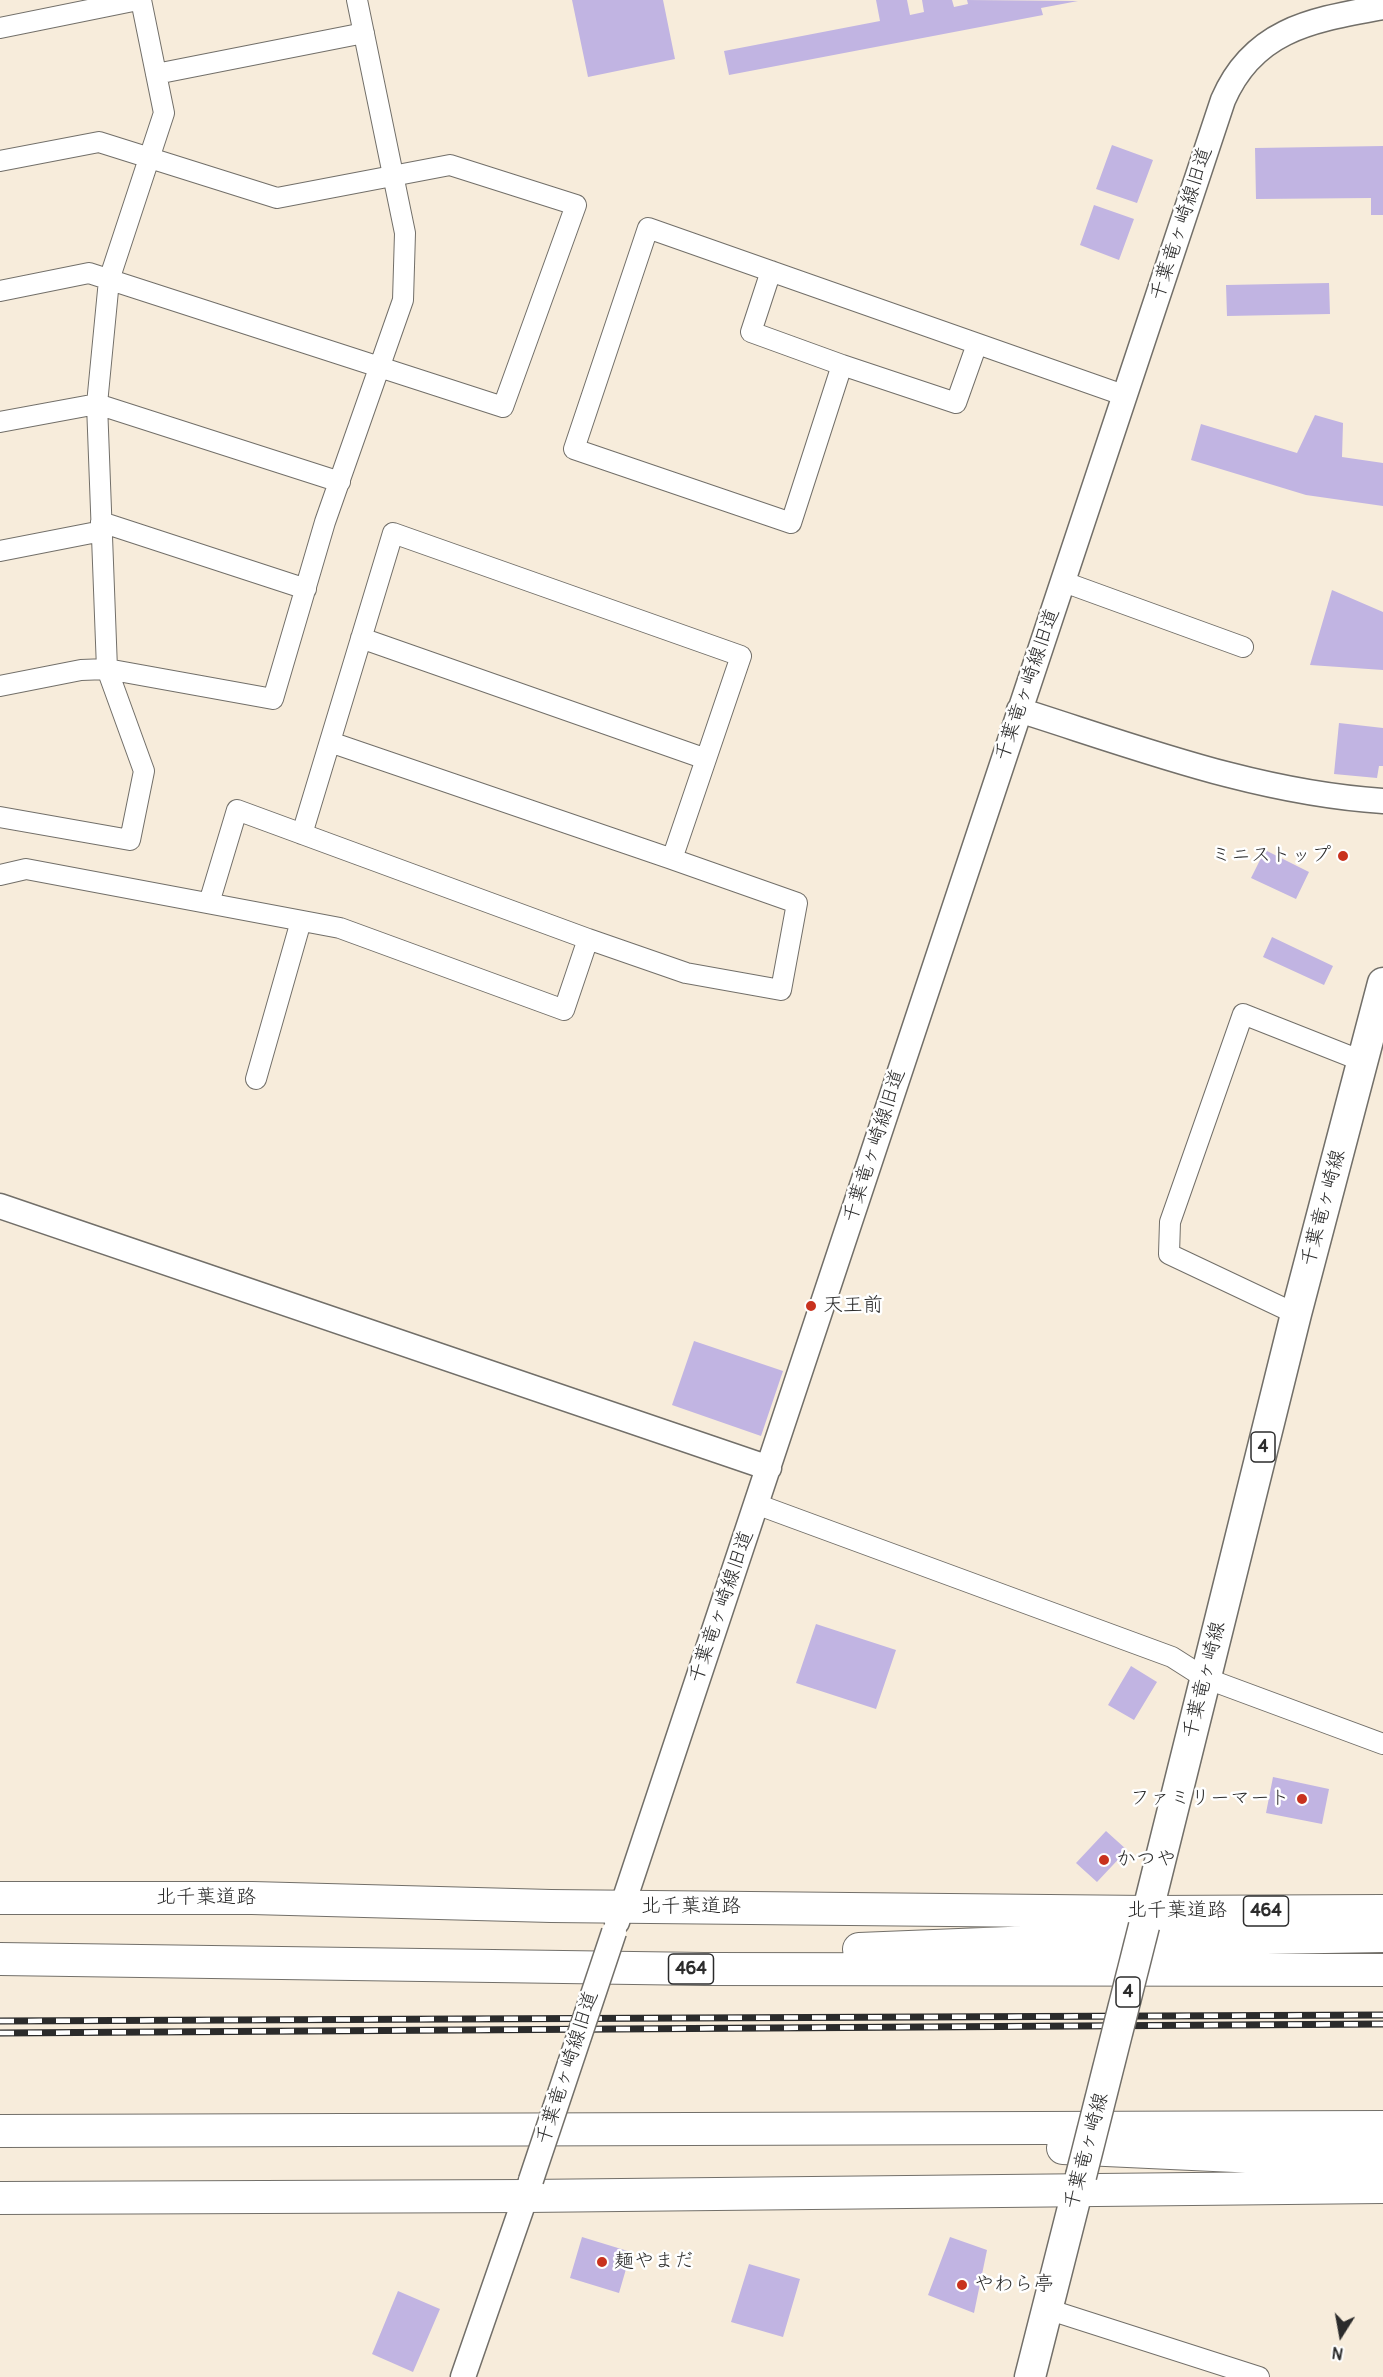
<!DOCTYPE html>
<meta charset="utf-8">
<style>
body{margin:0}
#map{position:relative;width:1383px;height:2377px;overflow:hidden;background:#f7ecdb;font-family:Pangolin,sans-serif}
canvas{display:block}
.north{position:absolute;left:1311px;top:2305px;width:60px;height:60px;-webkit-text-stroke:4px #fff;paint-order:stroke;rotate:191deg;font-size:16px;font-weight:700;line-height:24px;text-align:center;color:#2b2b2b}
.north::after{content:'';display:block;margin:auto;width:21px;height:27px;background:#2b2b2b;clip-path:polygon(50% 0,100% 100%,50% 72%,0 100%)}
</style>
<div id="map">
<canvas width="1383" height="2377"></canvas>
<div class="north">N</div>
</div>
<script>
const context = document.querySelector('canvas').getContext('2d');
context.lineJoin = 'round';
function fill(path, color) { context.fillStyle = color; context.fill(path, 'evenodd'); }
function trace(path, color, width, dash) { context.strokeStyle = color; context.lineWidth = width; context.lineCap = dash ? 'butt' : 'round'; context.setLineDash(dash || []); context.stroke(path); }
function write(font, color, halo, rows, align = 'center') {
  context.font = font + ' Pangolin,"Klee One",sans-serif'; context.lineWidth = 5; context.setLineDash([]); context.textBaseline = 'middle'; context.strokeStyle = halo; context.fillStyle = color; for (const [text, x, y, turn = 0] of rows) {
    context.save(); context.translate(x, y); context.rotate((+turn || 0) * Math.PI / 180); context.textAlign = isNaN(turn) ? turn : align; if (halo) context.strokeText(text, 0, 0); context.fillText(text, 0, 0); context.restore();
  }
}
const building = new Path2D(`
 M572,0H663L675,59L588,77Z
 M876,0H907L910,15L924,12L922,0H952L954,7L968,4L967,0L1078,1L1041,8L1043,15L729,75L724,51L880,21Z
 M1112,145L1153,160L1137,203L1096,189Z
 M1383,146V215H1371V198L1256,199L1255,148Z
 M1094,205L1134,219L1119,260L1080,245Z
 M1329,283L1330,314L1227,316L1226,285Z
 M1315,415L1343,423L1342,457L1383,463V506L1306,495L1191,460L1201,424L1297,453Z
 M1332,590L1383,612V670L1310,665Z
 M1339,723L1383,728V766H1379L1377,778L1334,774Z
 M1265,850L1309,872L1296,899L1251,878Z
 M1272,937L1333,966L1324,985L1263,957Z
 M694,1341L783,1371L761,1436L672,1405Z
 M816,1624L896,1650L876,1709L796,1683Z
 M1131,1666L1157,1682L1134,1720L1108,1705Z
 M1273,1777L1329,1789L1322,1824L1266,1813Z
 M1106,1831L1127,1850L1097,1882L1076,1863Z
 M582,2237L631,2252L619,2293L570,2278Z
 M950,2237L987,2250L974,2313L928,2295Z
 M749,2264L800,2279L783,2337L731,2322Z
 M398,2291L440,2309L413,2372L372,2354Z`);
const minor = new Path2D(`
 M0,28L138,0
 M156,74L364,33
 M0,161L99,142L277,198L450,165L576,205L503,407L89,273L0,291
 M771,271L751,332L842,365L791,523L574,449L648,228L1126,396
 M842,365L956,403L977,344
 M0,422L97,404L340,482
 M101,522L306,589
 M0,551L102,531
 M1064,582L1243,647
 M361,638L706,759
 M0,686L81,670L107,669L273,699L325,522L403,300L405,233L357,0
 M0,817L130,840L144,771L107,669L97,404L109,280L164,113L141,0
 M302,834L393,533L741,656L672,859L330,742
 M0,875L26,869L340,928L564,1010L588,939L237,810L209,903
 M588,939L686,973L781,990L797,903L672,859
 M256,1079L301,921
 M1296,1314L1169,1254L1170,1222L1243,1014L1362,1061
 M756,1504L1172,1657L1205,1678L1383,1744
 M1047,2309L1259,2377`);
const tertiary = new Path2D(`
 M1019,710C1139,748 1257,793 1383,801
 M0,1206L769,1468
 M617,1922L1223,100C1254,28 1314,20 1383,7
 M463,2377L531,2181`);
const primary = new Path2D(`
 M1144,1926L1296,1314L1383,983
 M1030,2377L1081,2176`);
const trunk = new Path2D(`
 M0,1898H252L551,1906L1148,1912L1383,1911
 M859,1949L1034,1942L1383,1936
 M0,1959L704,1969L1383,1970
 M0,2131L1383,2127
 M1063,2148L1300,2159L1383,2156
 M0,2198L526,2196L1383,2187`);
const rail = new Path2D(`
 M0,2021L1383,2015
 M0,2033L1383,2024`);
const tertiaryBridge = new Path2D(`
 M531,2180L614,1932`);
const primaryBridge = new Path2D(`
 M1081,2176L1144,1926`);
const markers = [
 [1343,856,6,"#c8321e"],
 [811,1306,6,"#c8321e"],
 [1302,1799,6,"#c8321e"],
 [1104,1860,6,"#c8321e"],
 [602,2262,6,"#c8321e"],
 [962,2285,6,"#c8321e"]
];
const shields = [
 [1263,1447,24],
 [1266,1911,45],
 [691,1969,45],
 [1128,1992,24]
];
const shieldNames = [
 ["4",1263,1447],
 ["464",1266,1911],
 ["464",691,1969],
 ["4",1128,1992]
];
const streetNames = [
 ["千葉竜ヶ崎線旧道",1182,224,-72],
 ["千葉竜ヶ崎線旧道",1028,685,-71],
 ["千葉竜ヶ崎線旧道",875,1146,-72],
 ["千葉竜ヶ崎線",1324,1208,-75],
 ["千葉竜ヶ崎線旧道",722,1607,-71],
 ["千葉竜ヶ崎線",1205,1680,-76],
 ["北千葉道路",206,1898],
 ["北千葉道路",691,1907],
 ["北千葉道路",1177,1911],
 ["千葉竜ヶ崎線旧道",568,2068,-72],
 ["千葉竜ヶ崎線",1087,2151,-75]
];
const poiNames = [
 ["ミニストップ",1331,856,"right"],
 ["天王前",823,1306],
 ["ファミリーマート",1290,1799,"right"],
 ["かつや",1116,1860],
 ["麺やまだ",614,2262],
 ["やわら亭",974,2285]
];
fill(building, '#c1b4e2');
trace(minor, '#726f69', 22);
trace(tertiary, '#726f69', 27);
trace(primary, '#726f69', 33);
trace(trunk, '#726f69', 34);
trace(minor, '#fff', 20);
trace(tertiary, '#fff', 24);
trace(primary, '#fff', 30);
trace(trunk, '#fff', 32);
trace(rail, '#2b2b2b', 7);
trace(rail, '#fff', 4.5, [14]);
trace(tertiaryBridge, '#726f69', 27, []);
trace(primaryBridge, '#726f69', 33, []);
trace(tertiaryBridge, '#fff', 24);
trace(primaryBridge, '#fff', 30);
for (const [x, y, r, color] of markers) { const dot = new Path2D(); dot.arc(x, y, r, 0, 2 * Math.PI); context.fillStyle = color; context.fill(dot); trace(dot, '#fff', 2); }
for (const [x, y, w] of shields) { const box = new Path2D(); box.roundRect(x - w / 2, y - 15, w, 30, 4.5); context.fillStyle = '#fff'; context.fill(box); trace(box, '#2b2b2b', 1.5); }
write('bold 18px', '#2b2b2b', null, shieldNames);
write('20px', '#2b2b2b', '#fff', streetNames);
write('20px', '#2b2b2b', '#fff', poiNames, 'left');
</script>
